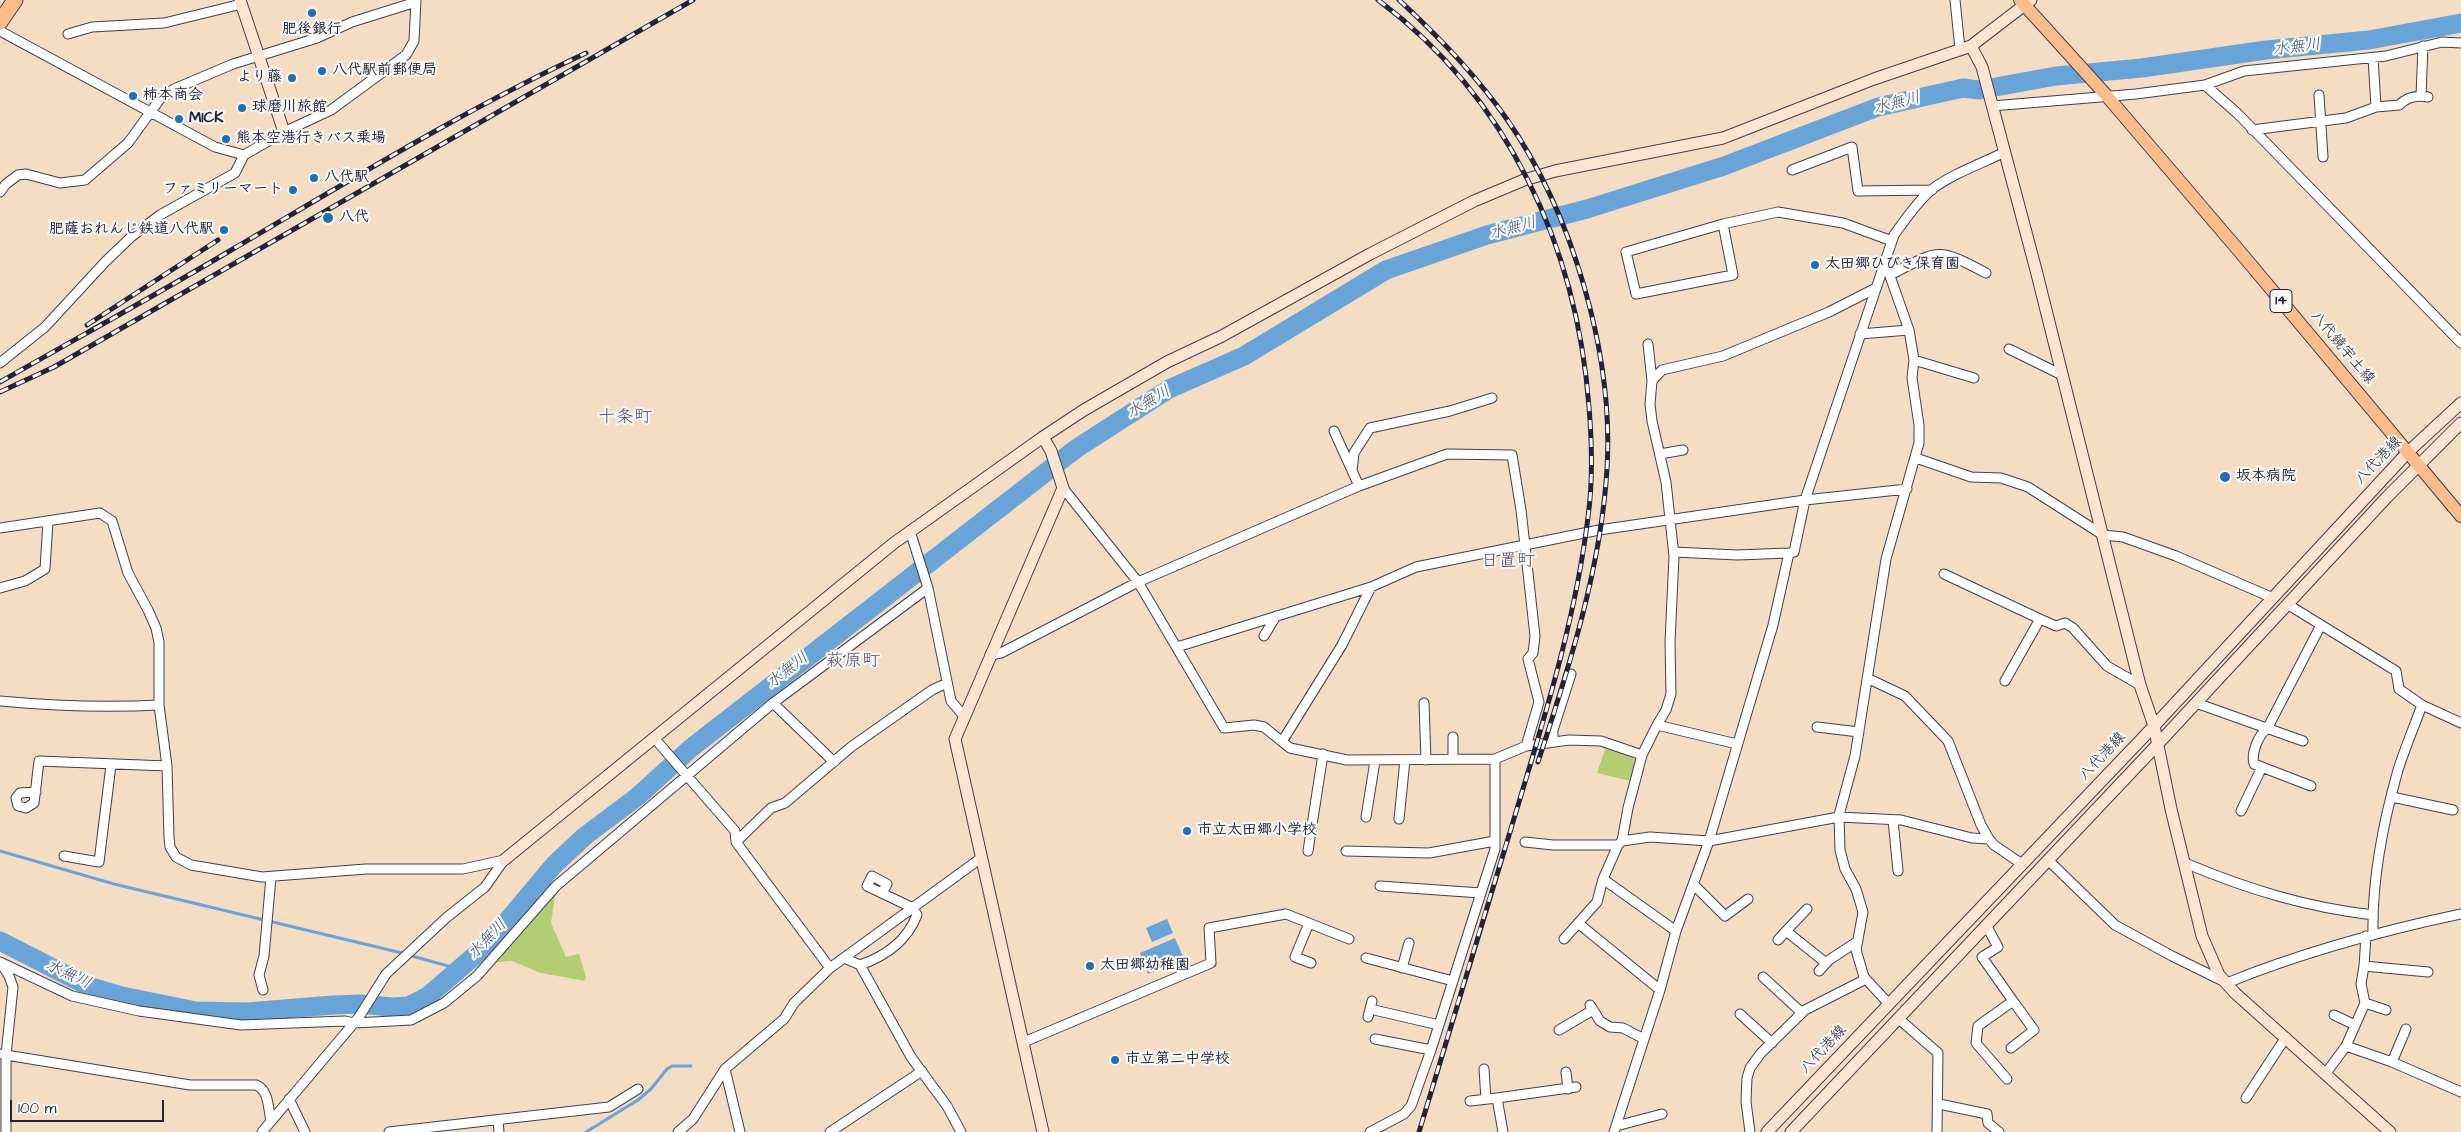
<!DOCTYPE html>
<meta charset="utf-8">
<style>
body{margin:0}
#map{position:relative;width:2461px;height:1132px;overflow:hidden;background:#f4ddc3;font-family:"Architects Daughter",sans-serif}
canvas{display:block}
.scale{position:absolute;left:10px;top:1100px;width:154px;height:22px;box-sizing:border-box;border:2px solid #22223b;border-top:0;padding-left:6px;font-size:15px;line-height:18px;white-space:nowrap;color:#22223b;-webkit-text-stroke:4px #f6f6f2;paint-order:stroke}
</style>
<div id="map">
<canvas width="2461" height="1132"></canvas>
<div class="scale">100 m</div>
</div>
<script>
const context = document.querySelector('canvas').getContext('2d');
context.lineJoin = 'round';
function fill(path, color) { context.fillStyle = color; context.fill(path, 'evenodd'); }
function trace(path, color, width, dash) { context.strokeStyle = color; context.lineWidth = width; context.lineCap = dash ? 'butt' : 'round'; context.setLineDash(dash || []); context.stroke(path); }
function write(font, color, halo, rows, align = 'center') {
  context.font = font + ' "Architects Daughter","Klee One",sans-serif'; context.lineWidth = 4.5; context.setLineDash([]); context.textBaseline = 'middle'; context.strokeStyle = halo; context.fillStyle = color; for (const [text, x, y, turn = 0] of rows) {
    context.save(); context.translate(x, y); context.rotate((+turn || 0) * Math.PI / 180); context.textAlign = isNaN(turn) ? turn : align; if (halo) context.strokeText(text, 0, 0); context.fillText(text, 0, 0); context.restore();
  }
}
const green = new Path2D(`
 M1605,749L1622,751L1636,760L1630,781L1597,773Z
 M556,889L551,923L566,957L579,954L586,977L585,981L541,973L512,961L497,962Z`);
const water = new Path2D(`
 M1167,919L1173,933L1152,942L1146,928Z
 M1175,938L1184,959L1148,974L1140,953Z`);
const stream = new Path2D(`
 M0,851L114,884L402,953
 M412,956L459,969
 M586,1132L638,1100L651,1089L667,1069L672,1066H691`);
const river = new Path2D(`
 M0,941L88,986L122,996L196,1011L247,1012L333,1005L360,1004L392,1007L409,1006L428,996L487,945L554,865L585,836L637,797L691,748L1077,448L1169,389L1244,356L1386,270L1487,235L1587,209L1724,166L1878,107L1963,88L1979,90L2056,76L2142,68L2266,50L2369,40L2461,23`);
const street = new Path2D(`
 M1955,0L1960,49
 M0,31L215,147L244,155
 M68,34L92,27L164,23L242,4
 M2373,58L2376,107
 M2205,85L2238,114L2461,343
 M2319,95L2323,157
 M2421,96L2423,46
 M1992,106L2136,94L2205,85L2244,71L2386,56L2442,42L2461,43
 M2252,130L2346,118L2376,107L2399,105C2407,97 2418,95 2428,97
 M1792,170L1852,147L1858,191L1932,190
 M0,192L6,184L18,175L26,174L60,183L85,180L128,143L160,99L174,89L233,64L317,38L352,22L416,2
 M1723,224L1733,275L1636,294L1626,252L1723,224L1778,212L1843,223L1892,241
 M1885,262L1909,330L1914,360L1912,378L1919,425V443L1886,559L1855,756L1839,815L1840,850L1845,869L1856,889L1863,912L1856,950L1864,977L1889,1004
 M1890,275C1939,250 1935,246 1986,273
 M1860,334L1909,330
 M1648,344L1652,381
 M2009,349L2062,375
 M1914,360L1974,378
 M0,363L45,327L105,262L131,237L160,215L235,173L244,155L284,132L331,110L406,55L414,41L416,0
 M1334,431L1359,486
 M1660,454L1683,450
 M1916,458L1971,477L2001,478L2028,487L2103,535L2123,537L2176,556L2273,598
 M1352,471L1354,453L1370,428L1450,411L1492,398
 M1063,488L1138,582L1224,728L1254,725L1264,727L1290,748L1347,760L1495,759L1526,746L1569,740L1601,741L1642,755L1657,725L1737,744
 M0,528L100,513L112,521L128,573L148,610L156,628L159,642V705L167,766L169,837L170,847L176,857L191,865L262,877L366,869H463L504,860
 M910,531L928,588L951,701L963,715
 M1674,552L1737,555L1789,553
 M1944,574L2040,619L2056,626L2065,623L2073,628L2107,666L2140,685
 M0,588L25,581L45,569L48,522
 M2287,604L2396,671L2399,689L2422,705L2461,723
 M1264,636L1276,616
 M1177,647L1371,587L1416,567L1599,530L1805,500L1907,489
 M990,655L1001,653L1138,582L1359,486L1447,454L1512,455L1521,510L1535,636L1533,653L1528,659L1539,702L1526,746
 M1867,678L1905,696L1948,741L1981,825L1989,839L1994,845L2022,864
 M2005,681L2040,619
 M0,701C54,706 106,708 159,705
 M773,703L834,762
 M1424,703L1426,760
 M2196,703L2303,741
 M1657,725L1666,710L1671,694L1670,642L1674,556L1666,482L1652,421L1650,404L1652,381L1662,370L1723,356L1829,312L1876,288
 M1817,727L1859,732
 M1453,737V758
 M655,739L735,831L736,842L830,968
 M1283,740L1342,645L1371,587
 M1553,742V730L1571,674
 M2311,786L2254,764C2251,754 2258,735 2267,729L2321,625
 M36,792L20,793L16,798L18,806L26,808L34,803L39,761L167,766
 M2392,797L2453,810
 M2241,811L2262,767
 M1366,817L1375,761
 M1399,819L1405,760
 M1893,820L1898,871
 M1622,841L1628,808L1642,755
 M736,842L771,808L785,803L851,747L932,690L947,683
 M1525,842L1553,845H1618L1622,841L1650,837L1709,841L1839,817L1901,820L1972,838L1989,839
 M1308,851L1323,754
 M1346,851L1429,853L1495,841
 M64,856L99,862L111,765
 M2048,860L2115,925L2172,956L2227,983C2303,952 2381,931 2461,914
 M2185,863C2247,889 2305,907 2373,915
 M1603,879L1618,845
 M1694,885L1725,916L1748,899
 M1380,886L1481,893
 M1807,909L1786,931L1826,963
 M1309,923L1295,957L1311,963
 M1578,923L1660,990
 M1986,925L1998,947L1982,957L2013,1001L1978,1026L1976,1043L2007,1079
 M2373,933C2372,879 2383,823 2398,770C2405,748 2414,727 2422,705
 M2366,936L2364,966L2428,972
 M1564,939L1597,902L1603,879L1676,931
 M1778,940L1786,931
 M844,958L860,965C886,956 907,941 917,915L913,908L867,886L872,876L887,884L882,893
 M1366,958L1453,981
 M0,962L72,996L139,1011L241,1025L345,1021L354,1023L411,1020L444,1003L477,976L556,886L773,703L928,588
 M1,963L9,976L13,987L6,1055L2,1054
 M860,965L911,1057L947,1106L961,1132
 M2364,966L2361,984L2365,1003L2386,1010
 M1402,968L1409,943
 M1819,971L1829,960L1858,941
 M1763,977L1802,1013
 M263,990L259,975L264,956L271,877
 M1590,1005L1600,1021L1610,1027L1623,1028L1644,1039
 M1370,1009L1439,1025
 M1740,1014L1772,1043
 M2334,1015L2355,1025
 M1368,1017L1372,1001
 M1899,1019L1938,1053L1937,1132
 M1559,1030L1593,1010
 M1375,1039L1431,1050
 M1024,1042L1211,963L1209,928L1286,914L1349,939
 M2346,1046L2392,1062L2461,1092
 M2011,1048L2034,1030L2013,1001
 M2392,1062L2406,1029
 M725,1069L740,1132
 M1484,1069L1486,1099
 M1566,1072L1568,1089
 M2326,1073L2346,1046L2365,1003
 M1497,1098L1576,1087
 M2246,1098L2286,1037
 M289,1099L305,1132
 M1470,1101L1497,1098L1503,1132
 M1939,1104L1987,1114L1988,1123L1999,1132
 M498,1120L499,1132
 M1616,1126L1662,1114
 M6,1132V1055L190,1085H256C269,1090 268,1108 271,1121
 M262,1132L359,1017L386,974L446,918L485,887L504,860
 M389,1132L609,1107L638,1089
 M678,1132L693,1119L725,1069L784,1019L794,1003L830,968L981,858
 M830,1132L922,1071
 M1370,1132L1404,1114L1411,1106L1431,1050L1495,849V759
 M1614,1132L1660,990L1676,931L1709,841L1773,625L1789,553L1794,552L1805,500L1894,235C1905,220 1916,203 1931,190C1952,174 1980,164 2003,153
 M1750,1132L1746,1102L1747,1078L1750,1068L1761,1053L1805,1010L1866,979`);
const secondary = new Path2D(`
 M240,0L284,132
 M1971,46L2031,0
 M1043,437L1051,451L1063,488L955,739L1043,1132
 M504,860L894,543L1043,437L1084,410L1167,362L1222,336L1370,254L1474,201L1524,180L1555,171L1723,138L1874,79L1971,46L1982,67L2036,270L2140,685L2154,726L2171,809L2202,936L2219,975L2235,993L2390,1132
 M1767,1132L2154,726L2408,452L2461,403
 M1791,1132L2157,745L2387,497L2461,423`);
const primary = new Path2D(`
 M2020,0L2106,95L2246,259L2461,516`);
const highway = new Path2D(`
 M0,22L15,0`);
const rail = new Path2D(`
 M1378,0C1508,97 1577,247 1589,407C1592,443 1593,481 1588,517C1575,625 1541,728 1510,832C1479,932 1449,1032 1419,1132
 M1399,0C1438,36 1475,74 1506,118C1572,212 1614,354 1607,469C1601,569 1569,667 1538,762
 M87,325L218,240
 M0,382C77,338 156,295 233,249C349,181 464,110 586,53
 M0,392L54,367L693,0`);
const markers = [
 [312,13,5,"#1f6fb2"],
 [322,71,5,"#1f6fb2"],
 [292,78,5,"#1f6fb2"],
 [133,96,5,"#1f6fb2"],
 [242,108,5,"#1f6fb2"],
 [179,119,5,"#1f6fb2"],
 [226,139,5,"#1f6fb2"],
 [314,178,5,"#1f6fb2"],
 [293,190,5,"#1f6fb2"],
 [328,218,6,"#1f6fb2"],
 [224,230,5,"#1f6fb2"],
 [1815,265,5,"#1f6fb2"],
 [2225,477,6,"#1f6fb2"],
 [1187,831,5,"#1f6fb2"],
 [1090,966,5,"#1f6fb2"],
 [1115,1060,5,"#1f6fb2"]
];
const shields = [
 [2281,301,22]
];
const shieldNames = [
 ["14",2281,301]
];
const poiNames = [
 ["肥後銀行",312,30,"center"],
 ["八代駅前郵便局",332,71],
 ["より藤",282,78,"right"],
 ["柿本商会",143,96],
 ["球磨川旅館",252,108],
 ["MICK",189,119],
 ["熊本空港行きバス乗場",236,139],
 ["八代駅",324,178],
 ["ファミリーマート",283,190,"right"],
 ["八代",339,218],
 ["肥薩おれんじ鉄道八代駅",214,230,"right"],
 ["太田郷ひびき保育園",1825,265],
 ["坂本病院",2236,477],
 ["市立太田郷小学校",1197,831],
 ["太田郷幼稚園",1100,966],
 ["市立第二中学校",1125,1060]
];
const streetNames = [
 ["八代鏡宇土線",2342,348,50],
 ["八代港線",2379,461,-46],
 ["八代港線",2103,757,-47],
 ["八代港線",1824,1050,-47]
];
const waterNames = [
 ["水無川",2297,48,-7],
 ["水無川",1897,104,-15],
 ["水無川",1513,229,-15],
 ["水無川",1149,403,-31],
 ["水無川",788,671,-38],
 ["水無川",488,940,-46],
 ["水無川",68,975,25]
];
const quarterNames = [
 ["十条町",625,418],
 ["日置町",1508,562],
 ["萩原町",853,662]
];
fill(green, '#b5cd72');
fill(water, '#69a4d9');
trace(stream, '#69a4d9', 3);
trace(river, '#69a4d9', 19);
trace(street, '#423e4f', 11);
trace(secondary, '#423e4f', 13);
trace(primary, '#423e4f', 14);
trace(highway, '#423e4f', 17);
trace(street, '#fff', 9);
trace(secondary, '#fde4d1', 11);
trace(primary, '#fabc8b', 12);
trace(highway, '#fabc8b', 15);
trace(rail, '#22223b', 5);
trace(rail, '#f6f6f2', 3, [9]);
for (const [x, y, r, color] of markers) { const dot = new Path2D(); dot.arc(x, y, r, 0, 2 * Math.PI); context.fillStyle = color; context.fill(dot); trace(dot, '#f6f6f2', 2); }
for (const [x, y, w] of shields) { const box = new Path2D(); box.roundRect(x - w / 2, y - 11.5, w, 23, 4); context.fillStyle = '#f6f6f2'; context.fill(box); trace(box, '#22223b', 1); }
write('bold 14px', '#22223b', null, shieldNames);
write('bold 15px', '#22223b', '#f6f6f2', poiNames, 'left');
write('15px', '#22223b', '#f6f6f2', streetNames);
write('italic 16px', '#3e567a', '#f6f6f2', waterNames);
write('18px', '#614b6d', '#f6f6f2', quarterNames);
</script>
